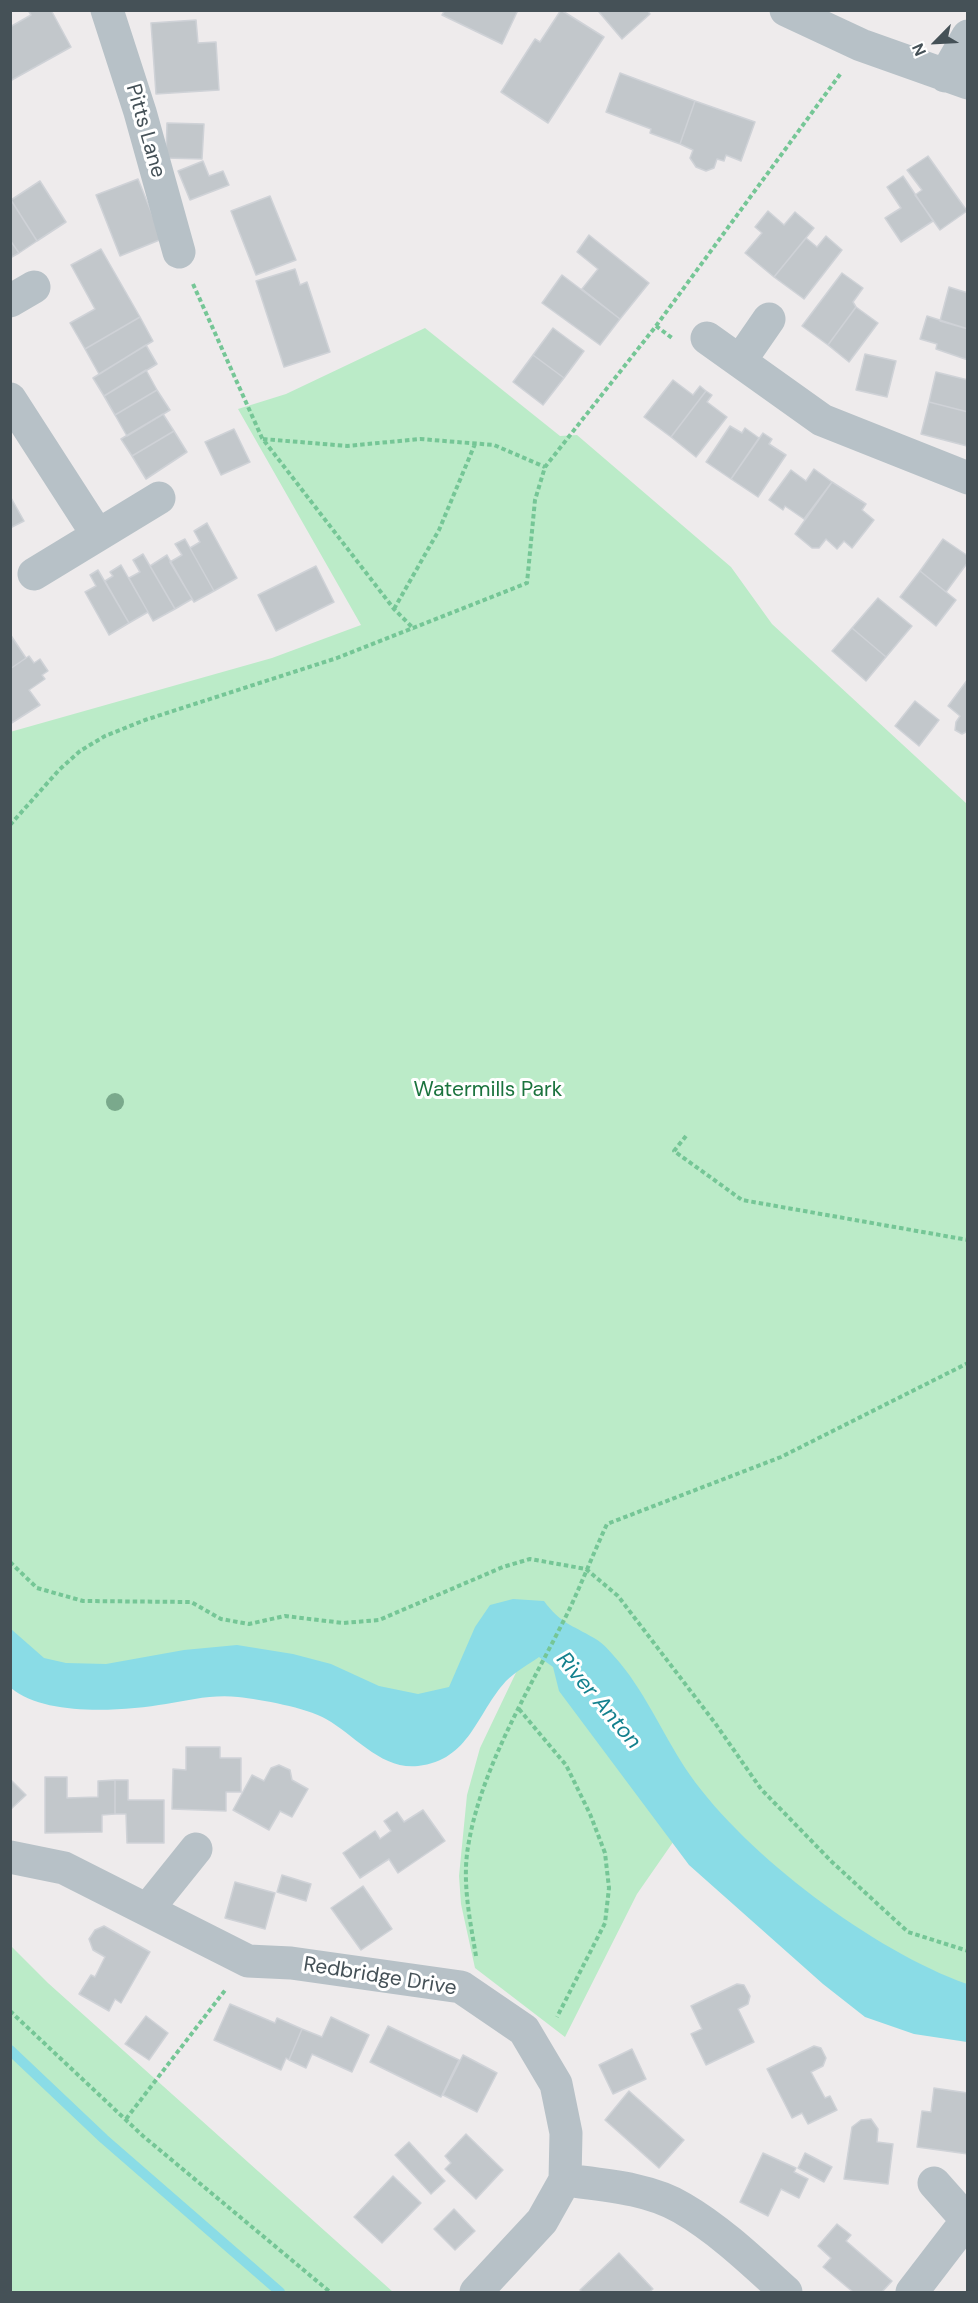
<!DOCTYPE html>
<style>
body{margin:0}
#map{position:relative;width:978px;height:2303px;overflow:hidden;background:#eeebec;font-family:"DM Sans",sans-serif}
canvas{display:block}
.frame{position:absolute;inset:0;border:12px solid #455157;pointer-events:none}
.north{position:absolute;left:906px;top:12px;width:60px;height:60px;-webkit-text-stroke:4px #fff;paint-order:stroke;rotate:246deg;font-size:16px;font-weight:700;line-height:24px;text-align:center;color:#455157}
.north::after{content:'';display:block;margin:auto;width:21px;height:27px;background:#455157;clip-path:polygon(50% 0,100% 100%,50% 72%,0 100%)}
</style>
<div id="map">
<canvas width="978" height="2303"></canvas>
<div class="frame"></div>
<div class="north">N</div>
</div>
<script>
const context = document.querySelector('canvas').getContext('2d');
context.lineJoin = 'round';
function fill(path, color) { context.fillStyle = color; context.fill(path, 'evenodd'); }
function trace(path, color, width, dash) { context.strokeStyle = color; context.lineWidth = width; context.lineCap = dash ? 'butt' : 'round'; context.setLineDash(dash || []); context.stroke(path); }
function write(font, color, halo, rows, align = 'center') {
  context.font = font + ' "DM Sans",sans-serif'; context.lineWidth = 6; context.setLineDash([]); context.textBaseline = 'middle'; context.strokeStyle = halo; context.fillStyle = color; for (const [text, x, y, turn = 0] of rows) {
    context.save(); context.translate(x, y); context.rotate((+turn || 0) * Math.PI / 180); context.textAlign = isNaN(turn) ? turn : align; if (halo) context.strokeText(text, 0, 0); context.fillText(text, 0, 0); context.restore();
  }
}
const green = new Path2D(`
 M425,328L560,436L577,435L731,567L772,624L967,804V2010L687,1822L637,1894L565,2037L475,1968L461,1904L459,1876L467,1795L480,1748L533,1637L470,1699L11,1665L10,732L272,658L361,625L238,409L286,394Z
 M10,1945L48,1983L393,2292H11Z`);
const water = new Path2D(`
 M513,1599L544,1601C560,1623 572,1625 594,1638C604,1643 613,1655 620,1663C648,1697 665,1739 690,1775C747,1856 874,1951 967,1984V2042L914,2034L865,2017L823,1984L689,1865L559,1691L553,1667L539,1657C529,1664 515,1672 506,1681C476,1714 470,1760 418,1766C381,1770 355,1735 326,1719C305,1707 262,1700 238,1697C214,1694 189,1700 166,1704C123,1711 46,1717 11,1688V1629L44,1658L66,1663L106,1664L184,1650L237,1645L293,1654L331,1664L379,1686L418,1694L449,1687L475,1627L490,1605Z`);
const stream = new Path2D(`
 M10,2050L104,2139L280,2292`);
const building = new Path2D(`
 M28,10H51L71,47L10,81V27L31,15Z
 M445,10H518L502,44L442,15Z
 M561,10L604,37L548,123L501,92L535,39L540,42Z
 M601,10H647L650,14L622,39L599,12Z
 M196,20L198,43L216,42L219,90L156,94L151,23Z
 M620,73L695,101L680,144L650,133L651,129L606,112Z
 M695,101L755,122L741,161L726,155L724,161L717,159L714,168L706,171L696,167L690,158L693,150L680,144Z
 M167,123L204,124L202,159L166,158Z
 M928,156L967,211L940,230L915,195L922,190L907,170Z
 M203,161L209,176L223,171L229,185L190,200L178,171Z
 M903,176L933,221L901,242L885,218L901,208L887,187Z
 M138,179L162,239L120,256L96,195Z
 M40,181L66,222L37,241L11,200Z
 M270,196L296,260L256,275L231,211Z
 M11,200L37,241L19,253L10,240Z
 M768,211L784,225L795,212L814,228L774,277L745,253L762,233L755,227Z
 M589,235L649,283L620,319L582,289L598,269L577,252Z
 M826,236L842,250L804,299L774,277L806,238L817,247Z
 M10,240L19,253L10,258Z
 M101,249L140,317L85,349L70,323L95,309L71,265Z
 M295,269L300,285L307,282L330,352L284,367L256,281Z
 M842,273L863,288L853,302L856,307L828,345L802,326Z
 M562,275L620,319L600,345L542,303Z
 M949,287L968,293V329L940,321Z
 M856,307L878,323L849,362L828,345Z
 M927,316L968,329V360L936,349L937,344L920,339Z
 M140,317L153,341L99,374L85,349Z
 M553,328L584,351L564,378L533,355Z
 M146,345L157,364L104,396L93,378Z
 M865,354L896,361L887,397L856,390Z
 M533,355L564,378L543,405L513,382Z
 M146,370L157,390L115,415L104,396Z
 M936,372L968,380V412L929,402Z
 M673,380L693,395L700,386L706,391L671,437L644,417Z
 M157,390L170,410L127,436L115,415Z
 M706,391L712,395L707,402L727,417L696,457L671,437Z
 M929,402L968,412L967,446L921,434Z
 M163,414L174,431L132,456L121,439Z
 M730,426L742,433L745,428L759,438L731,479L706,462Z
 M234,429L250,462L221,475L205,442Z
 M174,431L187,452L146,479L132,456Z
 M763,433L772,439L769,444L786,455L758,497L731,479Z
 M814,469L832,482L804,519L785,506L783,510L769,500L791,470L806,481Z
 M832,482L866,504L862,510L874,520L852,548L844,541L837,549L826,539L819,548H812L795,534Z
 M10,496L24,521L10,528Z
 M207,523L237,578L214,591L190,548L200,542L194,531Z
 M185,539L214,591L194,602L170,562L182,555L175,544Z
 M943,539L968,556V562L946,592L920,571Z
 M143,554L175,609L153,621L129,578L140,572L133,560Z
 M167,555L192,599L175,609L150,566Z
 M121,565L148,612L129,623L105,581L113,576L110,572Z
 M316,566L334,602L276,631L258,595Z
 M98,570L129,623L109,635L85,592L96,586L90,575Z
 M920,571L956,600L936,626L900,597Z
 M878,598L912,626L886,657L852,628Z
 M852,628L886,657L866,681L832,651Z
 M10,634L26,658L10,669Z
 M29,656L34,663L40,659L48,671L42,675L45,679L29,690L40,705L10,724V669Z
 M968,679V731L962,734L955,730L956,722L960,716L948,706Z
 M915,701L939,720L919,746L895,726Z
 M186,1747H220V1758H241V1792H226V1811L172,1809L173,1769L186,1770Z
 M279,1765L290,1770L292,1780L308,1789L292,1817L280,1811L269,1830L233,1810L252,1775L264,1781L271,1768Z
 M45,1777H67V1798L98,1797V1781L115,1780V1814L102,1815V1832L45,1833Z
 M10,1779L26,1795L10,1810Z
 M115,1780H128V1800H164V1843H127L126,1814H115Z
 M423,1810L445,1841L398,1873L389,1859L360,1878L343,1853L375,1831L380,1839L391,1831L384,1821L397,1812L404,1822Z
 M282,1875L311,1884L306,1901L277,1892Z
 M235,1882L275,1893L265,1929L225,1918Z
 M363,1886L392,1929L361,1950L331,1908Z
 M104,1926L150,1952L121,2003L115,1999L109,2011L79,1994L91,1975L95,1977L105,1957L93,1950L89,1939L95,1930Z
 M737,1984L744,1985L750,1996L748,2004L738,2009L754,2042L706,2065L691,2034L702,2029L691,2006Z
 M230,2004L275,2023L277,2018L302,2029L289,2060L286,2058L281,2070L214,2040Z
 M146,2016L168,2033L149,2060L125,2044Z
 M331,2017L369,2035L352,2072L312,2054L306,2068L289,2060L302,2029L322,2037Z
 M388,2026L459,2060L441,2097L370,2062Z
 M814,2046L821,2048L826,2058L823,2066L811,2072L825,2098L830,2096L837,2110L808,2124L802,2113L792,2118L767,2069Z
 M632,2049L646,2079L613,2094L599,2065Z
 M463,2055L497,2073L477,2112L443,2095Z
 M934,2088L968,2093V2154L917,2147L922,2111L931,2112Z
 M629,2091L684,2140L659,2168L605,2120Z
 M871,2119L878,2129L877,2142L893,2144L888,2184L844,2179L852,2127L861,2120Z
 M466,2134L503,2170L476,2199L445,2169L451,2163L445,2156Z
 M409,2142L445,2181L431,2194L395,2155Z
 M763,2153L796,2168L794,2172L808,2179L799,2198L781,2189L768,2216L740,2202Z
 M805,2153L832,2167L824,2182L798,2168Z
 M393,2176L421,2203L382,2243L354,2217Z
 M454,2209L475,2231L455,2250L434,2229Z
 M837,2224L851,2235L846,2241L892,2281L882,2292H853L823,2267L831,2258L818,2246Z
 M619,2253L653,2289L649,2292H582L580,2290Z`);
const path = new Path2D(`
 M193,284L262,438L394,609L414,629
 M656,326L672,338
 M263,439L347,446L420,439L494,445L545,467
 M394,609L439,530L475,444
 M10,825L59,770L80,751L105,736L145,720L337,658L527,583L535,500L545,467L656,326L841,73
 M686,1136L674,1151L742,1200L968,1240
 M10,1562L37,1588L83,1601L191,1602L221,1619L249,1624L285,1616L343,1623L379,1620L503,1567L530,1559L586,1569L618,1596L715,1723L761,1789L832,1862L908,1932L968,1951
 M519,1709L566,1765L590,1814L605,1853L609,1888L605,1923L557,2017
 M476,1956C470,1920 462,1883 468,1847C481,1765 534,1682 570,1608C583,1580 594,1552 607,1524L781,1457L968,1363
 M10,2011L143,2136L330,2292
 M126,2119L226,1989`);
const minor = new Path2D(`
 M107,10L140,112L179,252
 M786,10L861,45L968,83
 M945,76L968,36
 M10,301L34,287
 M707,338L822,420L968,478
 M740,361L769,319
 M10,399L97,534
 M34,574L159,498
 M10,1857L64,1868L248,1961L291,1963L461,1987L524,2030L556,2084L566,2133L565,2180L542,2221L476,2292
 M147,1910L196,1849
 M565,2180C603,2185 649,2188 682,2208C720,2230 754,2263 786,2292
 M934,2183L966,2219
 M912,2292L968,2219`);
const trees = [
 [115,1102]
];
const streetNames = [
 ["Pitts Lane",145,131,74],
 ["Redbridge Drive",380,1977,9]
];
const parkNames = [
 ["Watermills Park",488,1090]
];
const waterNames = [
 ["River Anton",598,1701,50]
];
fill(green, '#bbebc8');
fill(water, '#8adce6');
trace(stream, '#8adce6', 10);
fill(building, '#c2c7cb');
trace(building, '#cfd2d7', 1.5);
trace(path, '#75c696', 4, [4.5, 3]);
trace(minor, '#b7c1c7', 33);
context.fillStyle = '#7aa98c';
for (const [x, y] of trees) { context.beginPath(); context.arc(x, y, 9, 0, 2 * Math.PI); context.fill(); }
write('21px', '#455157', '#fff', streetNames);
write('21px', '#1b733e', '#fff', parkNames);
write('italic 22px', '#14818e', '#fff', waterNames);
</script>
